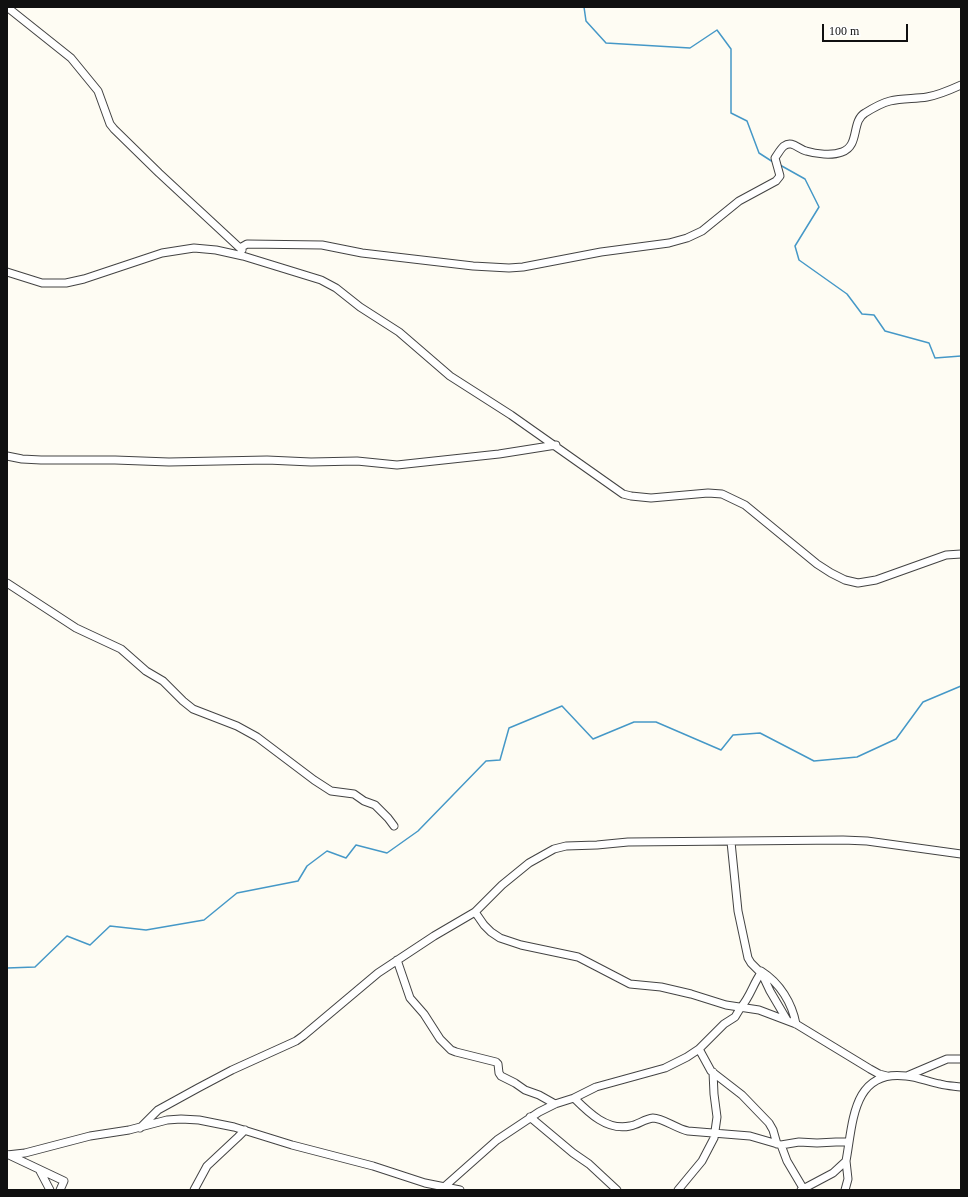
<!DOCTYPE html>
<style>
body{margin:0}
#map{position:relative;width:968px;height:1197px;overflow:hidden;background:#fefcf3;font-family:Georgia,serif}
canvas{display:block}
.frame{position:absolute;inset:0;border:8px solid #101010;pointer-events:none}
.scale{position:absolute;left:822px;top:24px;width:86px;height:18px;box-sizing:border-box;border:2px solid #101010;border-top:0;padding-left:5px;font-size:12px;line-height:14px;white-space:nowrap;color:#101010;-webkit-text-stroke:3px #fff;paint-order:stroke}
</style>
<div id="map">
<canvas width="968" height="1197"></canvas>
<div class="frame"></div>
<div class="scale">100 m</div>
</div>
<script>
const context = document.querySelector('canvas').getContext('2d');
context.lineJoin = 'round';
function trace(path, color, width, dash) { context.strokeStyle = color; context.lineWidth = width; context.lineCap = dash ? 'butt' : 'round'; context.setLineDash(dash || []); context.stroke(path); }
const stream = new Path2D(`
 M584,7L586,21L606,43L690,48L717,30L731,49V113L747,121L759,153L773,162
 M780,165L805,179L819,207L795,246L799,260L847,294L862,314L874,315L885,331L929,343L935,358L961,356
 M7,968L35,967L67,936L90,945L110,926L146,930L204,920L237,893L298,881L307,866L327,851L346,858L356,845L387,853L418,831L486,761L500,760L509,728L562,706L593,739L634,722H656L721,750L733,735L760,733L814,761L857,757L896,739L923,702L961,686`);
const minor = new Path2D(`
 M7,7L71,58L98,91L110,124L114,129L159,173L242,250
 M240,248L247,244L322,245L362,253L473,266L509,268L523,267L601,252L669,243L687,238L702,231L739,201L776,181L780,176L775,158C777,155 782,147 784,146C792,140 798,149 806,151C816,154 832,156 842,152C860,146 851,121 865,113C873,108 882,103 890,101C902,98 915,99 927,97C939,95 950,90 961,85
 M7,272L42,283H66L84,279L162,253L194,248L216,250L243,256L321,280L336,288L360,307L399,332L450,376L511,415L623,494L631,496L651,498L708,493L722,494L745,505L817,564L831,573L845,580L858,583L876,580L946,555L961,554
 M7,456L22,459L41,460H115L169,462L267,460L311,462L357,461L397,465L499,454L556,445
 M7,583L76,628L121,649L146,671L163,681L183,701L193,709L237,726L257,737L314,780L331,791L354,794L364,801L375,805L388,818L394,826
 M731,842L738,911L748,958L751,963L762,974L770,991L787,1020
 M475,912L484,925L491,932L500,938L521,945L578,957L630,984L661,987L691,994L726,1005L759,1010L796,1024L870,1069L879,1074L887,1076
 M397,960L410,998L424,1014L440,1039L451,1050L456,1052L496,1062L498,1064L499,1073L501,1076L515,1083L525,1090L539,1095L555,1104
 M761,971C780,983 792,1003 796,1024
 M741,1007C750,997 753,984 761,973
 M699,1049L711,1071L742,1095L769,1123L773,1130L777,1144
 M907,1076L947,1059H961
 M574,1098C589,1113 607,1131 630,1126C638,1125 644,1119 653,1118C663,1118 677,1129 688,1131L750,1136L781,1145L799,1142L817,1143L836,1142H849
 M530,1117L573,1153L589,1164L617,1190
 M140,1128L158,1110L198,1088L232,1070L296,1041L303,1036L378,973L434,936L475,912L502,885L529,863L554,849L566,846L597,845L628,842L843,840L867,841L961,854
 M781,1145L787,1161L803,1188
 M7,1155L25,1153L90,1136L129,1130L167,1120L181,1119L199,1120L234,1127L292,1145L373,1166L425,1183L460,1190
 M9,1155L64,1181L60,1190
 M40,1171L50,1190
 M444,1187L497,1140L539,1112L555,1104L574,1098L596,1087L665,1068L687,1057L699,1049L724,1024L735,1017L741,1007
 M194,1190L207,1166L238,1137L245,1130
 M678,1190L702,1161L714,1138L717,1117L714,1094L713,1072
 M801,1190L833,1173L846,1161C853,1124 852,1069 906,1076C918,1077 929,1082 940,1084C947,1086 954,1086 961,1087
 M845,1190L848,1179L846,1161`);
trace(stream, '#4598c7', 1.5);
trace(minor, '#434343', 9);
trace(minor, '#fff', 7);
</script>
